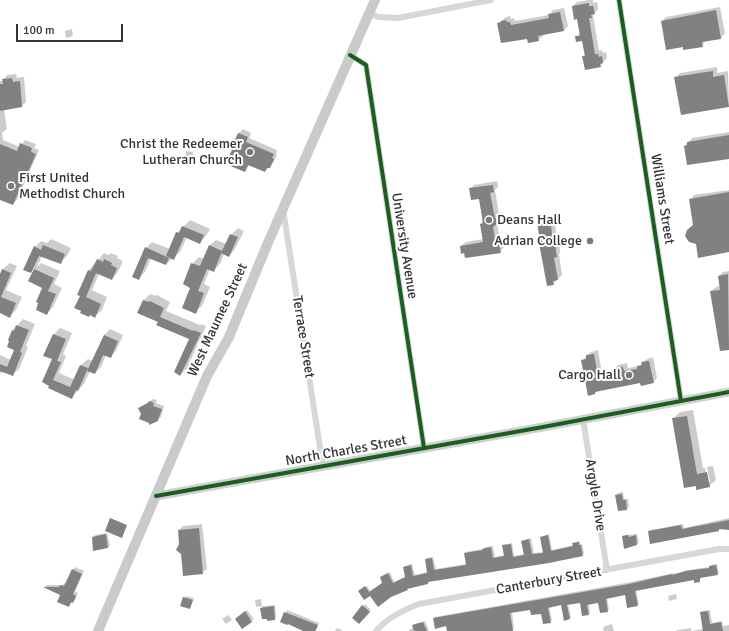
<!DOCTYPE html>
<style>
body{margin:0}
#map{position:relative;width:729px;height:631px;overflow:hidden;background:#fff;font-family:Signika,sans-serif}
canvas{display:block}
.scale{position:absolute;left:16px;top:24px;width:107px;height:18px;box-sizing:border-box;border:2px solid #333;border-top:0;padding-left:5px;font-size:12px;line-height:14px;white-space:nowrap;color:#333;-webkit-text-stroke:3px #fff;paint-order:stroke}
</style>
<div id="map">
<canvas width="729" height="631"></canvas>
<div class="scale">100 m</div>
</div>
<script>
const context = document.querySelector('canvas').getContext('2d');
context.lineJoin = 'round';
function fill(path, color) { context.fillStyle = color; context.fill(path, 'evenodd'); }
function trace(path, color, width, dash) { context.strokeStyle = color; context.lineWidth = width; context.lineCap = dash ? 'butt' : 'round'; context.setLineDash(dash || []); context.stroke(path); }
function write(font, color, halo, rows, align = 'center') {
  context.font = font + ' Signika,sans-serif'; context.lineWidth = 4; context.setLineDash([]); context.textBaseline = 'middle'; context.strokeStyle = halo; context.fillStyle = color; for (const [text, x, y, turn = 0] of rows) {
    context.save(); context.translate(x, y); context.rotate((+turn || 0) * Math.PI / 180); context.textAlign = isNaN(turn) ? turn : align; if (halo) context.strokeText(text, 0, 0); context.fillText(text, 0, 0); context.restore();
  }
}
const shadow = new Path2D(`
 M589,0H593V3L597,2L598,9L593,15L599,51L602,50L603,53L606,52L607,58L600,66L583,57L585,54L583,40L576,37L580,33L577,18L573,6L577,2Z
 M720,7L725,33L721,38L706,40L702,46H684L667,49L662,21L666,17Z
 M564,8L568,26L564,30L542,34L543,36L538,40L528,38L499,23L506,17L510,16L511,19L514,18L515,21L549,15L553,10Z
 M72,29L73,36L66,38L65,31Z
 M717,67V73L728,71L729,106L681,113L675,78L680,73Z
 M16,74L17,78L24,77L26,102L22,106L4,109L7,129L2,133L3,140L20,147L25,140L36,144L34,148L39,150L17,200L13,204L0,199V81H3L7,75Z
 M243,129L251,133L249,138L277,150L276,154L277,155L273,163L265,171L250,164L245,171L233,149L227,146L233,138L236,140L239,133Z
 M729,132V160V158L685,146L692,138Z
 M186,151L193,152L192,159L185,158Z
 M497,181L498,187L495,190L499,214H500L501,219L497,223L500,241L503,240L504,247L500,252L461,246L466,242L483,239L481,224L483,221L480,198L470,189L474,185Z
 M729,190V251L694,225L690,200L694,195Z
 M548,216L549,219L553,218L554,222H555L557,241L559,240L560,252L559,254L562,275L553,284L541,242L538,221L542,217Z
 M190,220L210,229L206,236L200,242L187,237L180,252L166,264L151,258L145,272L138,279L146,248L152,242L170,249L177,233Z
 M238,228L244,231L235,249L229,256L224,254L220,264L213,271L210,269L204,284L210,287L202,306L195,312L192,287V264L199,257L204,259L209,246L216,240L227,244L231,235Z
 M51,239L71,248L67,256L61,262L42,256L37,267L41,263L60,271L54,284L62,288L53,307L47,314L44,287L29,281L35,268L31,272L35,247L41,241L47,243Z
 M104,253L109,255L111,253L118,256L117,258L123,261L118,272L112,279L99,274L92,290L107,297L102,310L95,316L81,295L89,270Z
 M10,263L17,266L6,290L22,297L16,310L10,316L0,312V277L3,269Z
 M729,271V349L721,350L711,291L716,287L720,286L719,276L723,272Z
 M150,294L156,296L157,295L170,302L166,311L200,325L201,324L206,326L187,368L180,375L191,338L159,321L144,300Z
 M23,319L35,324L26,346L28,347L19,369L12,375L4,372L2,373H0V355L11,360L16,349L12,331Z
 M60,328L72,333L63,354L66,356L59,373L75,380L81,365L88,359L93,361L104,335L110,329L123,335L116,351L110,357L106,355L101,367L95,373L90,371L84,384L72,397L49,388L53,359L45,355L54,334Z
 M598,350L602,373L614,370V369L618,365L627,363L628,368L639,366L647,359L653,357L657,378L653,382H641L598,390L595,393L582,361L591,352Z
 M153,399L157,400L156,403L164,406L161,417L158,420L142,414L139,408Z
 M693,410L703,468H705L708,482H710L707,467L713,466L716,480L709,486L697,485L673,419L680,412Z
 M623,492L624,499H628L629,507L627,509L619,510L616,495L618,493Z
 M729,518V529L721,528L718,530L649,531L651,530L683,524L684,528Z
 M202,524L207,569L202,573L180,544L179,530L183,526Z
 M107,533L110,546L108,547L93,550V537L95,535Z
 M549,534L552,550L574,545L575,542L580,541V544H582L584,553L582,555L430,581L428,583L370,594L361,590L367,586L371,592L383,583L381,577L390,572L394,582L406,577L404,568L405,566L412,564L415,575L428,572L426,560L427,558L433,557L436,569L466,564L465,553L466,552L483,549L485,547L493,546L495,557L505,555L503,545L512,543L514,556L524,554L522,541L531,538L534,553L544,552L541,537Z
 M637,534L639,543L637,544L625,548L623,536L625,535Z
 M717,564L719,573L717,574L701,577L700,581L695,578L636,590L639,604L637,605L626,594L607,597L609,609L608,611L599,602L589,604L590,613L589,614L581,602L568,604L571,617L569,619L562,604L549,606L552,620L550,622L542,612L530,609L512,612L514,628L513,630L448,631L447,625L434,619L435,617L631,582L674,573V574L688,570L710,567L712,565Z
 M75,567L84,571L75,592L78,593L75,600L69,605L61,595L45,587L47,585H62L64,583L66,584L73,570Z
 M676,594L677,599L669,601L668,596Z
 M186,596L194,598L190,608L184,598Z
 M261,599L262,606L256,607L255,600Z
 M365,604L371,610L359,623L353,617Z
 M275,605L276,617L275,619L261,608L263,606Z
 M247,610L254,619L243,627L238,617Z
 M287,610L319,623L316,631H307L288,623L281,622Z
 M710,610L712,623L722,621L723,626L729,625V631H692L702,629L703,626L701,612L703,611Z
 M228,615L232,620L226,624L222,619Z
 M425,621L429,631H409V630L414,627L415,624Z
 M612,624L614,631H604L603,628L605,626Z
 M337,628L342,630L341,631H335Z
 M691,628V631H676L677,630Z`);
const building = new Path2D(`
 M589,3V6H593L595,14L591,15L592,18H589L595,54H598L599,57L602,56L603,63L600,64L601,67L585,70L582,56H585L582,41L576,42L575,36H580L577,19L574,20L572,6Z
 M716,10L721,39L702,42L703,47L683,50V47L666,50L661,21Z
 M560,12L564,31L538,36L539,41L528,43L527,39L501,43L497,23L501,22V21L506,20L507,22H510L511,25L549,18L548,14Z
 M713,71V77L724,75L729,107L681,115L674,77Z
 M12,78L13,82L20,81L22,107L0,111V84H3L2,79Z
 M238,133L248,137L246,142L274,154L272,158L274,159L270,168H267L265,172L248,165L245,172L228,165L229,161L227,160L232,150L226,147L228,142L233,144Z
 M729,135V159L687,165L684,146L687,145V142Z
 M20,143L32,148L31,152L36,154L28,172H27L13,205L0,200V144L17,151Z
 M493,185L494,192L490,193L495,218H496L497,224L493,227L496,244H499L501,253L465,258L464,253L461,254L460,246L483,242L480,224L483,223L479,199L471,200L469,188Z
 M729,192V252L698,258L696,244L689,242L685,236L687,230L693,225L689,199Z
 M544,220L545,223L549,222L550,226L551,225L553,244H555L557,257L554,258L558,280L553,281L554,285L547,286L539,243H540L537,221Z
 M182,226L204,235L200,244L184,237L174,260L166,256L176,232L179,233Z
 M230,234L238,237L229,257L221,253Z
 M43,245L65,254L61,264L39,256L31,273L23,270L34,246L41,250Z
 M209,245L222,251L214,272L207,269L198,291L204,293L196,314L182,308L190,288L183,284L191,263L200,266Z
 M145,247L169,258L166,265L148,258L139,280L132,277Z
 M97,259L103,262L104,259L112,263L111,265L117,268L112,280L91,271Z
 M2,269L11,273L1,297L16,303L10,318L0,313V274Z
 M34,269L54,278L48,291L56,294L47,315L36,310L38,303L36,302L42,288L28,281Z
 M88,270L96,273L86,297L101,304L95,318L90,315L89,317L80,313L81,311L74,308L80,296L77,295Z
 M728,274L729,350L720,351L710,291L720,290L718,276Z
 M143,300L149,302L150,301L164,308L160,317L193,331V330L201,333L180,376L174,372L189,339L156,325L158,322L137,313Z
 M16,325L29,330L20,352L22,353L13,376L0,371V364L7,367L14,350L7,347L9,341L8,340L12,330L14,331Z
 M53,334L66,339L57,361L61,362L53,380L70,387L80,365L88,368L78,391L76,390L72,399L48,388L49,386L42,382L52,359L43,356Z
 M104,335L118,341L111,358L103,355L95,374L87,371Z
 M594,354L598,376L614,373L613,368L623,367L624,371L637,369V366L642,365L641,362L649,361L654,383L641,386L640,383L595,392V394L588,396L581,360L586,359V355Z
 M149,401L154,403L153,406L162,409L158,420V421L149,425V423L139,419L141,414L138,408L148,403Z
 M687,416L697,474L707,472L710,487L696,490V486L684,488L672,418Z
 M622,494L623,500H626L627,510L618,511L615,495Z
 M110,518L127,525L122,538L105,531Z
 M729,520V530L719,529V531L650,544L648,531L681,525L682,529Z
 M199,528L203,574L183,576L181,554L176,550L179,544L178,530Z
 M106,534L108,548L93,551L92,537Z
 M548,535L551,551L573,546L572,543L579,542V545H581L583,556L549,563L428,582V584L407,589L408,590L391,597L378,607L370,596L364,600L358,591L365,586L369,592L382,583L380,577L388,573L393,583L405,577L403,567L411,565L413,576L427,573L425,559L432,558L434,570L466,565L464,553L483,550L482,549L491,547L493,558L504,556L502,545L511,544L513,557L524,555L521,541L529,539L532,554L543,553L540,537Z
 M628,535L629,537L636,535L637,545L624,549L622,536Z
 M716,565L718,575L700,578V582L694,583V580L635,591L638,606L627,608L625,595L606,599L608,612L600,613L598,603L587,605L589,615L582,616L580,603L567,605L570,619L564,621L561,605L548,608L551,623L543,624L541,614L531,615L530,610L510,613L513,631H447L446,626L435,629L433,618L629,584L672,574V575L686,571L709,568V566Z
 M72,569L82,574L73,594L76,596L73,603L71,602L69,607L57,602L60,595L43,587H59L60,585L64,586Z
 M183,597L193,600L190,609L180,606Z
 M362,605L370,612L359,624L352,618Z
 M274,606L275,620L267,621V619H262L260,608Z
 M245,611L252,622L242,629L235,619Z
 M708,611L710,624L721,622L723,631H703L700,612Z
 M284,612L318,625L315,631H303L288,624L287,625L280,622Z
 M423,622L427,631H414L412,625Z`);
const street = new Path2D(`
 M619,0L681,401
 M369,13L378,17L398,18L491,0
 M350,55L366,65L424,448
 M283,209L323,467
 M583,419L607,570
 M376,631C387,618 403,610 419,604L719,549H729`);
const secondary = new Path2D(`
 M156,496L543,427L729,392`);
const primary = new Path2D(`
 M98,631L207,376L229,337L267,245L375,0`);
const cycleway = new Path2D(`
 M619,0L681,401
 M350,55L366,65L424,448
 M156,496L543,427L729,392`);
const markers = [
 [250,152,4,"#7a7a7a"],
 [11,186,4,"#7a7a7a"],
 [489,220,4,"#7a7a7a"],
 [590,241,4,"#7a7a7a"],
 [629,375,4,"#7a7a7a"]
];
const poiNames = [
 ["Christ the Redeemer",242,144],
 ["Lutheran Church",242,160],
 ["First United",19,178,"left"],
 ["Methodist Church",19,194,"left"],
 ["Deans Hall",497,220,"left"],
 ["Adrian College",582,241],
 ["Cargo Hall",621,375]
];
const streetNames = [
 ["Williams Street",662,199,81],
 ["University Avenue",404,246,81],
 ["West Maumee Street",218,320,-65],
 ["Terrace Street",303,337,81],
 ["North Charles Street",346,451,-10],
 ["Argyle Drive",595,495,81],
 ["Canterbury Street",549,581,-10]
];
fill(shadow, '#0003');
fill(building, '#818181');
trace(street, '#d7d7d7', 6);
trace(secondary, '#d0d0d0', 9);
trace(primary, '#cacaca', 10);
trace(cycleway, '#1b5e20', 4);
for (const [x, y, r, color] of markers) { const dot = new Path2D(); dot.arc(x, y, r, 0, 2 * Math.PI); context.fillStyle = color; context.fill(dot); trace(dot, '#fff', 1.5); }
write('14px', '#333', '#fff', poiNames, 'right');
write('14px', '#333', '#fff', streetNames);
</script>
